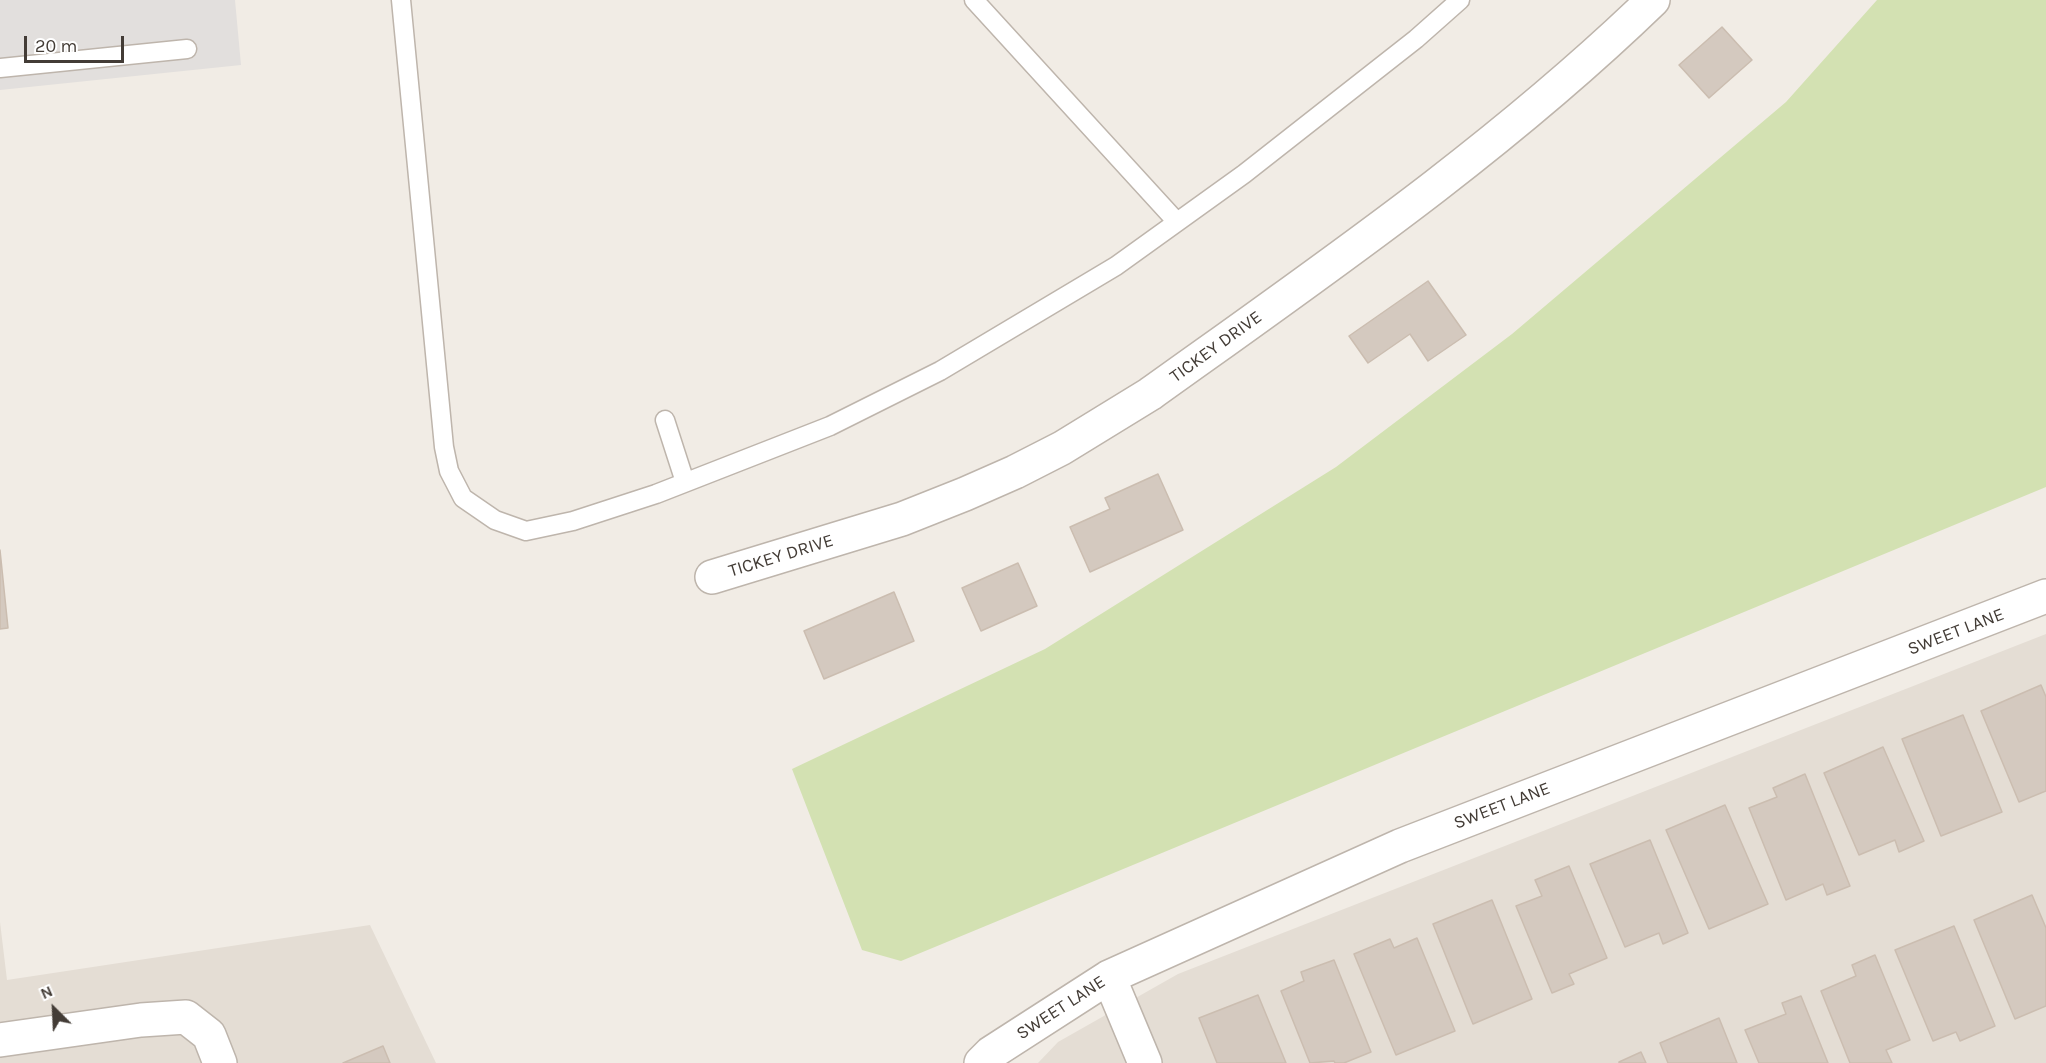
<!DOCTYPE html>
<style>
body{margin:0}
#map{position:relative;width:2046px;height:1063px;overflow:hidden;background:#f1ece5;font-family:Karla,sans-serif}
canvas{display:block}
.north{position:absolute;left:24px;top:979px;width:60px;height:60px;-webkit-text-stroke:4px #fff;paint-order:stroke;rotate:336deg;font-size:16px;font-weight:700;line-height:24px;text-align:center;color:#433c36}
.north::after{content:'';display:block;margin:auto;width:21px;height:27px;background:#433c36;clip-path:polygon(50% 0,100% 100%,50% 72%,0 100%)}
.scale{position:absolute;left:24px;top:36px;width:100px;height:27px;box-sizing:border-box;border:3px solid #433c36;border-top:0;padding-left:8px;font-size:18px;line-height:21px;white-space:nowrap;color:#433c36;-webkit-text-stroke:4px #fff;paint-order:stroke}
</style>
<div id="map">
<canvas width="2046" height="1063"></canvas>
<div class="north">N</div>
<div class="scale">20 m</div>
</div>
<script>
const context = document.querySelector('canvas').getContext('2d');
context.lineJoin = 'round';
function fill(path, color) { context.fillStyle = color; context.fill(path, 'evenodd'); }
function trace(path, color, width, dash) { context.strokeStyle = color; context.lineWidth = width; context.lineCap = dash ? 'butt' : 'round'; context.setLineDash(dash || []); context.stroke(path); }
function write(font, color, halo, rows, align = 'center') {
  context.font = font + ' Karla,sans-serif'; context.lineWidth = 5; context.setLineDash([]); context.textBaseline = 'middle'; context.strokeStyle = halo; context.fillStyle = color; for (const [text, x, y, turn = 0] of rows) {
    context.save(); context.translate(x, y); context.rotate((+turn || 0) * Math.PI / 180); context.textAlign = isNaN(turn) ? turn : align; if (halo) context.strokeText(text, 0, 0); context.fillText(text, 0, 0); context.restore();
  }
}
const residential = new Path2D(`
 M2046,634V1063H1038L1058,1042L1178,974Z
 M0,922L7,980L370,925L436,1063H0Z`);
const green = new Path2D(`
 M1877,0H2046V487L901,961L862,950L792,769L1045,649L1336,467L1512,334L1786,102Z`);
const parking = new Path2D(`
 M0,0H235L241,65L0,90Z`);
const building = new Path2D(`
 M1722,27L1752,60L1709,98L1679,65Z
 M1428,281L1466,335L1428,361L1410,334L1368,363L1349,336Z
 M1158,474L1183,530L1090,572L1070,527L1110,509L1105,498Z
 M0,550L8,628L0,629Z
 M1018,563L1037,606L981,631L962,588Z
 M894,592L914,641L824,679L804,631Z
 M2041,685L2046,697V791L2019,802L1981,711Z
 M1963,715L2002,812L1941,836L1902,739Z
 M1883,747L1924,841L1899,852L1895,840L1859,855L1824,773Z
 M1805,774L1850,886L1827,895L1823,884L1786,900L1749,808L1777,797L1773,788Z
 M1725,805L1768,904L1709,929L1666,830Z
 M1650,840L1688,933L1663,944L1659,933L1625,947L1590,864Z
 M1569,866L1607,958L1569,974L1574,984L1552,993L1516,906L1542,896L1535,880Z
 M2032,895L2046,928V1006L2015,1019L1974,920Z
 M1492,900L1532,999L1473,1024L1433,924Z
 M1954,926L1995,1026L1960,1041L1956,1032L1933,1041L1895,950Z
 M1417,938L1455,1031L1396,1055L1354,954L1390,939L1394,948Z
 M1875,955L1910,1040L1886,1050L1892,1063H1850L1821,991L1856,976L1852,965Z
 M1334,960L1371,1052L1344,1063H1335L1334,1061L1310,1063L1281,991L1304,981L1301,972Z
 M1258,995L1286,1063H1217L1199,1018Z
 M1801,996L1828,1063H1759L1745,1030L1786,1014L1782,1003Z
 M1719,1018L1737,1063H1668L1660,1043Z
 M383,1046L390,1063H343Z
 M1641,1052L1646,1063H1619V1062Z`);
const service = new Path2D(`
 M401,0L444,447L449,471L463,498L495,520L526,531L573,521L656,494L830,426L940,371L1116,266L1244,174L1416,39L1460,0
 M974,0L1177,222
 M0,68L187,49
 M665,420L685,482`);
const minor = new Path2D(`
 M712,577L902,519L965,494L1015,472L1062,448L1150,394C1323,270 1499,149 1653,0
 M1109,977L1145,1063
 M0,1040L141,1020L186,1017L209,1035L220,1063
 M981,1063L991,1053L1109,977L1400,846L2046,596`);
const streetNames = [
 ["TICKEY DRIVE",1216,347,-36],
 ["TICKEY DRIVE",781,556,-17],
 ["SWEET LANE",1956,632,-21],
 ["SWEET LANE",1502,806,-21],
 ["SWEET LANE",1061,1008,-33]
];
fill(residential, '#e4ddd4');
fill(green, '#d3e1b2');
fill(parking, '#e2dfdd');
fill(building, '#d4c9bf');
trace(building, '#cbbdb0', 1.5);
trace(service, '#beb5ac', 21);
trace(minor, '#beb5ac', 36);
trace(service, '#fff', 18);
trace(minor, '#fff', 33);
write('18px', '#433c36', '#fff', streetNames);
</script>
